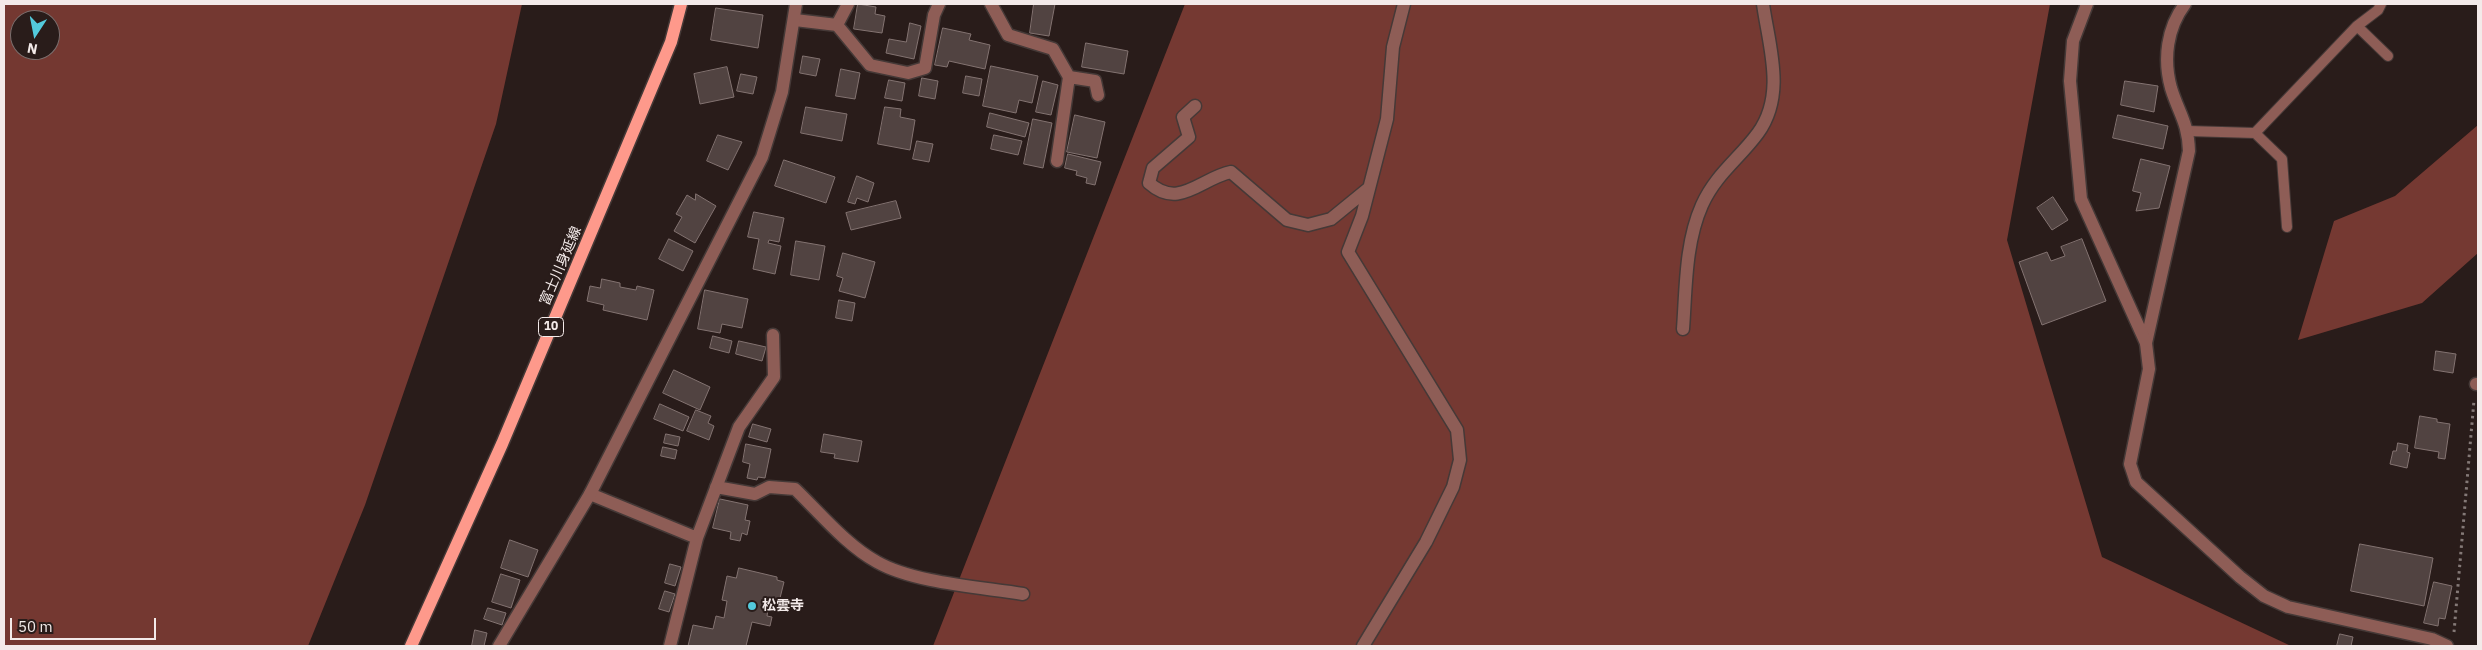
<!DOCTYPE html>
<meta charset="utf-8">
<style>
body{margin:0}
#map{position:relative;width:2482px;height:650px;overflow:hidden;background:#291c1a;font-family:"IBM Plex Sans",sans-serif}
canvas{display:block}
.frame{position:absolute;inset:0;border:5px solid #f3eae9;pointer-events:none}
.north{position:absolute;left:10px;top:10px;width:50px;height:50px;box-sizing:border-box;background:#291c1a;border:1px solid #7a6e6d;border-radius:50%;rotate:191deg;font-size:14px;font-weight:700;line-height:20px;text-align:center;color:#f3eae9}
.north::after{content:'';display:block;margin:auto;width:18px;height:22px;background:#53cadc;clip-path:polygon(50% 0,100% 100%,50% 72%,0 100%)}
.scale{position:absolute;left:10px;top:618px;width:146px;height:22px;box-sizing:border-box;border:2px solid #f3eae9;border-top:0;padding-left:6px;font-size:15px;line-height:18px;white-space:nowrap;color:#f3eae9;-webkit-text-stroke:4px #291c1a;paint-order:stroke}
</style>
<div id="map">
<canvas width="2482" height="650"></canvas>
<div class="frame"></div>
<div class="north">N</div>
<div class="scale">50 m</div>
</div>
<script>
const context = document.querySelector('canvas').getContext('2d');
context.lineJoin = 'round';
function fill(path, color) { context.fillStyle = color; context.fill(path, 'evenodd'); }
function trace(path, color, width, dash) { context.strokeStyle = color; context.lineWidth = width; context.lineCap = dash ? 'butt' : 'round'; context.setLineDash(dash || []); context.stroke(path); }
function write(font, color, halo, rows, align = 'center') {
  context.font = font + ' "IBM Plex Sans","Noto Sans JP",sans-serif'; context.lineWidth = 4; context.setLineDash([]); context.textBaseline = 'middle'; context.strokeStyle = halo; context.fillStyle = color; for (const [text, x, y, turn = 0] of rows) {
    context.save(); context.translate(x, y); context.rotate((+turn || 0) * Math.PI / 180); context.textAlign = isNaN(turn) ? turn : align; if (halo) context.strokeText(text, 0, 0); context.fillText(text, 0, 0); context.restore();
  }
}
const forest = new Path2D(`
 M1185,4H2050L2007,240L2102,557L2291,646H933Z
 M2478,125V253L2422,303L2298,340L2334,221L2395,196Z`);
const water = new Path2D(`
 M4,4H522L496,124L365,505L308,646H4ZM20,20H50V50H20Z`);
const building = new Path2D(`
 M858,4L876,7L875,14L885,16L882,33L854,29Z
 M1034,4H1055L1049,36L1030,33Z
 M716,8L763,15L758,48L711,40Z
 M910,23L921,26L914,59L886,53L889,39L906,42Z
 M943,28L971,34L969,40L990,45L985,69L949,61L947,67L935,65Z
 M1086,43L1128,51L1124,74L1082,67Z
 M803,56L820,59L816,76L800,73Z
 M991,66L1038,76L1032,103L1019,100L1016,113L983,106Z
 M727,67L734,97L700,104L694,74Z
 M841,69L860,73L855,99L836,96Z
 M741,74L757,77L753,94L737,91Z
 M966,76L982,79L979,96L963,93Z
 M922,78L938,81L935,99L919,96Z
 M889,80L905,83L902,101L885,98Z
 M1043,81L1058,85L1051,115L1036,112Z
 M2125,81L2158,86L2154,112L2121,105Z
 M806,107L847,114L842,141L801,133Z
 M885,107L901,109L900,117L915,120L910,150L878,144Z
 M990,113L1029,123L1025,137L987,127Z
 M1075,115L1105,122L1097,158L1067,152Z
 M2118,115L2168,126L2163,149L2113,138Z
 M1033,119L1052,123L1043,168L1024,164Z
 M718,135L742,142L728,170L707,161Z
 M994,135L1022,141L1018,155L991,149Z
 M917,141L933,144L929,162L913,159Z
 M1068,154L1101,162L1095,185L1086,183L1087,178L1076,175L1077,171L1065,168Z
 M2141,159L2170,166L2159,208L2136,211L2141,193L2133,191Z
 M784,160L835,177L826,203L775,186Z
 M857,176L874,183L868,202L857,198L855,204L848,202Z
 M696,194L716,206L695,243L674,231L682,217L676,214L687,195L695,200Z
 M2053,197L2068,220L2052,230L2037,208Z
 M896,201L901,218L851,230L846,213Z
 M754,212L784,218L779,242L769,240L768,243L781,246L775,274L753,269L759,239L748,237Z
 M669,239L693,251L683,271L659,259Z
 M2082,239L2106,301L2042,325L2019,262L2047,252L2051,261L2065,256L2061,247Z
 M796,241L825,246L819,280L791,275Z
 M843,253L875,262L865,298L839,291L843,278L837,276Z
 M602,279L620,283V287L636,290L637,286L654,290L647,320L603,310L604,305L587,301L590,286L600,288Z
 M705,290L748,299L742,328L722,324L720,333L698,329Z
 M839,300L855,303L852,321L836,318Z
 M713,336L732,341L729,353L710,348Z
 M739,341L766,347L762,361L736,354Z
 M2436,351L2456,354L2453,373L2434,370Z
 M674,370L710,387L700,410L663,393Z
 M660,404L689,417L683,431L654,419Z
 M696,410L711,416L708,423L714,426L709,440L687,431Z
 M2420,416L2437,419V422L2450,424L2445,459L2438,458L2439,452L2415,448Z
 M753,424L771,429L767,442L749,437Z
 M666,434L680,437L678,446L664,443Z
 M824,434L862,441L858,462L834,458L835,454L821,452Z
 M2398,443L2408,445L2407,452L2410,453L2407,468L2390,464L2393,451H2396Z
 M746,444L771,449L765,478L758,477L757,480L747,478L750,464L743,462Z
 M663,447L677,450L675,459L661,456Z
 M720,499L748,505L745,520L750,521L747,535L742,533L740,541L730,539L731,532L713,528Z
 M510,540L538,550L528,577L501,568Z
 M2360,544L2433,558L2424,606L2351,591Z
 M670,564L681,567L675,586L665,583Z
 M739,568L777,577V580L784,582L777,610H768L767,616L772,617L770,626L752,622L746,646H688L693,625L713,629L716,616L724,618L727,601L722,600L727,576L736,578Z
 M501,574L520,580L511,608L492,602Z
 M2434,582L2452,586L2445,619L2439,618L2438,626L2424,623Z
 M665,591L675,594L669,612L659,609Z
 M488,608L506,613L502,625L484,619Z
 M475,630L487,633L484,646H472Z
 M2340,634L2353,637L2351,646H2337Z`);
const path = new Path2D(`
 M2454,632L2474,400`);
const service = new Path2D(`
 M2357,26L2388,56
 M2188,131L2255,133L2357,26L2378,10L2381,4
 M2255,133L2282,159L2287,227`);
const minor = new Path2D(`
 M991,4L1008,35L1053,49L1069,77L1095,81L1098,95
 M795,20L837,25L870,65L908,73L925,68L934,15L939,4
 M837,25L848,4
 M1195,106L1183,117L1189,137L1153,168L1149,183C1179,210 1201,178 1231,172L1287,220L1308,225L1331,219L1369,188
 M1057,161L1069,77
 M1683,329C1686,289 1685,243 1702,205C1716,174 1739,159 1758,133C1786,94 1769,47 1763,4
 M2146,343L2189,151C2188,122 2179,114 2171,88C2163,59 2167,28 2185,4
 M2476,384H2478
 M716,487L755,494L769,487L795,489C820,513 846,545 877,562C914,583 980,587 1023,594
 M590,494L697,538L670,646
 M697,538L739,427L774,377L773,335
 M1363,646L1426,542L1453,487L1460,460L1457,430L1348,252L1362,216L1387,119L1393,47L1404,4`);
const tertiary = new Path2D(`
 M2087,4L2073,41L2070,81L2081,199L2146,343L2149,369L2130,464L2136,482L2240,577L2264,596L2288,607L2432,639L2447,646
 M499,646L590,494L762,157L782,92L796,4`);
const primary = new Path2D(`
 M411,646L502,444L671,42L681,4`);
const markers = [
 [752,606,5,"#53cadc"]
];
const shields = [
 [551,327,25]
];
const shieldNames = [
 ["10",551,327]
];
const streetNames = [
 ["富士川身延線",561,266,-67]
];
const poiNames = [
 ["松雲寺",762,606]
];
fill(forest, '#753932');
fill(water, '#743831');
fill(building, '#514341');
trace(building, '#837371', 1);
trace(service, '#453937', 12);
trace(minor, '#453937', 15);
trace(tertiary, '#453937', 15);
trace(primary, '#453937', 15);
trace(path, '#847977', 3, [2.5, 4]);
trace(service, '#8e5d56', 10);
trace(minor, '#8e5d56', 12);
trace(tertiary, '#8e5d56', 12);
trace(primary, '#fe998b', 12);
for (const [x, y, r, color] of markers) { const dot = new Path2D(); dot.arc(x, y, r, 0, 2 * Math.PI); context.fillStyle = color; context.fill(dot); trace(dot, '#291c1a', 2); }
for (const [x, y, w] of shields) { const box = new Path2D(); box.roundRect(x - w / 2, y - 9.5, w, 19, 4); context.fillStyle = '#291c1a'; context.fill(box); trace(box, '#f3eae9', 1); }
write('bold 12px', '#f3eae9', null, shieldNames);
write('14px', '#f3eae9', '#291c1a', streetNames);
write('bold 14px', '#f3eae9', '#291c1a', poiNames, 'left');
</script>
